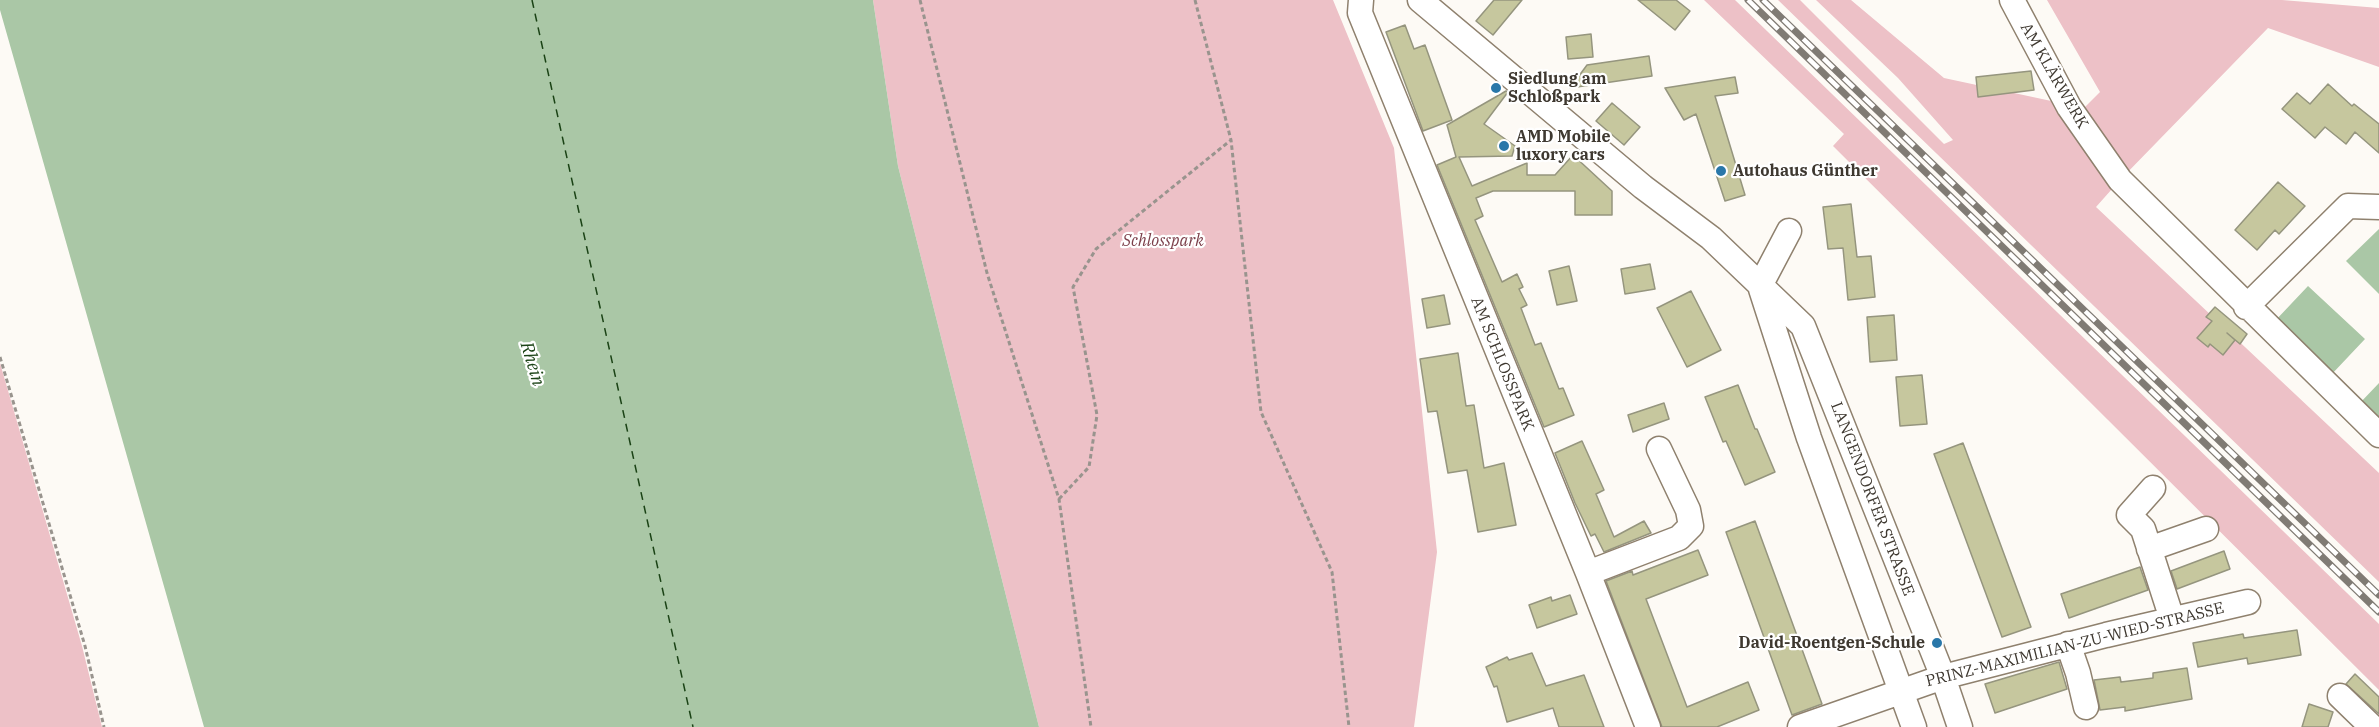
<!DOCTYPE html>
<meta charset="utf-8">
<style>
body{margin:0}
canvas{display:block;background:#fdfaf5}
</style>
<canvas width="2379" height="727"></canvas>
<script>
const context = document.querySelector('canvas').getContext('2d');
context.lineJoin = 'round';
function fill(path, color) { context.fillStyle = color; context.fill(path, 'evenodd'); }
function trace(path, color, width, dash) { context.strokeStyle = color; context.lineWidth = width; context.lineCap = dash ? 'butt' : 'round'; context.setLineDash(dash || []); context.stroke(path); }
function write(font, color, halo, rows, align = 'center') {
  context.font = font + ' "IBM Plex Serif",serif'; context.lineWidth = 4.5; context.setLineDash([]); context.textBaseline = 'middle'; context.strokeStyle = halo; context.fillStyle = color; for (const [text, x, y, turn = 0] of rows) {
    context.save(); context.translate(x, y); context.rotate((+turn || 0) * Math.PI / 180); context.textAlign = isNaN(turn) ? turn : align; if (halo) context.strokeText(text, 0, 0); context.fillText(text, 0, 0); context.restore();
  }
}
const green = new Path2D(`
 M873,0H1333L1394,148L1437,552L1414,727H1039L898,166Z
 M1704,0H1735L2379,624V690L1833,146L1844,134Z
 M1778,0H1800L1944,144L1953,140L1898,78L1816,0H1851L1944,78L2084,108L2100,92L2047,0H2282L2379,8V67L2268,28L2120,180L2096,207L2379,473V582Z
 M0,363L82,646L102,727H0Z`);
const water = new Path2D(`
 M0,0H873L898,166L1039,727H204L0,10Z
 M2379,229V294L2346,261Z
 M2308,286L2365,339L2331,375L2274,322Z
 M2379,383V423L2359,404Z`);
const ferry = new Path2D(`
 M532,0L693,727`);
const building = new Path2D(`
 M1494,0H1522L1493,35L1476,21Z
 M1638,0H1676L1690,11L1675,30Z
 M1405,25L1414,49L1425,45L1452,120L1423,131L1386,32Z
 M1591,34L1593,57L1568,59L1566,37Z
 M1649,56L1652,76L1570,88L1587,65Z
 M2031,71L2034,90L1978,97L1976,77Z
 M1735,77L1738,93L1715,96L1745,195L1725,201L1696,114L1684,120L1665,88Z
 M2328,84L2352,106L2354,104L2379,124V153L2355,132L2346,144L2325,127L2315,138L2282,109L2297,93L2310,104Z
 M1506,91L1508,92L1484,124L1515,146L1512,156L1459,157L1472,186L1527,163V175H1555L1573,155L1612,191V215H1575V191H1493L1476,198L1483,216L1475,220L1502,282L1517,274L1523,287L1519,289L1527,305L1521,308L1535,345L1541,343L1559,389L1563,388L1574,415L1544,427L1437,165L1456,157L1447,125Z
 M1612,103L1640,127L1624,145L1596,121Z
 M2278,182L2305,206L2279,234L2275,230L2257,250L2235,230Z
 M1851,204L1857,257L1871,256L1875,297L1848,300L1843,248L1828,249L1823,207Z
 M1650,264L1655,289L1625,294L1621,269Z
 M1569,266L1577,301L1557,305L1549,271Z
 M1691,291L1721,350L1687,367L1657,308Z
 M1444,295L1450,324L1427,328L1422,299Z
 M2215,307L2247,334L2240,344L2227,333L2235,340L2223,355L2210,344L2208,347L2197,338L2212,321L2206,317Z
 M1894,315L1897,360L1870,362L1867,317Z
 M1458,353L1466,406L1474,405L1484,468L1504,463L1516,525L1478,532L1467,470L1448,473L1437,411L1428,412L1420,359Z
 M1922,375L1927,424L1900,426L1896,377Z
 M1738,385L1755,429H1757L1775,472L1745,485L1726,441L1723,442L1705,397Z
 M1664,403L1669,419L1633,432L1628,415Z
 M1582,441L1604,490L1596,494L1614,537L1644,521L1651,533L1604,552L1595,534L1591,536L1575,503L1555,453Z
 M1963,443L2031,627L2002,637L1934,454Z
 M1755,521L1822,704L1792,715L1726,532Z
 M1698,550L1708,575L1646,599L1687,707L1748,682L1759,710L1717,727H1662L1606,581L1632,571L1633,575Z
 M2224,551L2230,569L2177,589L2171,571Z
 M2140,567L2148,590L2069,618L2061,594Z
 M1570,595L1577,614L1537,628L1529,605L1551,597L1552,601Z
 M2297,630L2301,655L2248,664L2247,658L2198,667L2193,643L2243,634L2244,638Z
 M1532,653L1546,686L1584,675L1604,727H1559L1553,708L1507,722L1497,686L1494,687L1486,667L1507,657L1509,660Z
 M2059,662L2067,689L1995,713L1985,684Z
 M2187,668L2192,699L2125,711V707L2100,710L2094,680L2120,677L2121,682L2153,678V673Z
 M2355,674L2379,697V714L2346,684Z
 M2309,704L2333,712L2328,727H2302Z`);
const path = new Path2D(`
 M920,0L987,273L1059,499L1091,727
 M1195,0L1231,140L1261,412L1332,572L1349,727
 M0,357L85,646L104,727
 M1059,499L1089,467L1097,415L1073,287L1096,249L1231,140`);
const minor = new Path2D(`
 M1361,0L1360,13L1588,573L1648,727
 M1420,0L1643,187L1711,238L1803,326L1943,677L1960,727
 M2012,0L2069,107L2120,180L2379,435
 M1760,286L1789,231
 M1761,289L1809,438L1914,727
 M2246,307L2348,206L2379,207
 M2153,488L2129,515L2143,529L2172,619
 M2149,549L2206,529
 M1588,573L1679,538L1691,526L1688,510L1659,449
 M2068,644L2078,673L2086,707
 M2340,696L2372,727
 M1800,727L1943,677L2106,635L2248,602`);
const rail = new Path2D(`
 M1748,0L2379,612
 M1763,0L2379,595`);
const markers = [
 [1496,88,6,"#2977a9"],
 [1504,146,6,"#2977a9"],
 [1721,171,6,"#2977a9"],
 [1937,643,6,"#2977a9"]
];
const streetNames = [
 ["AM KLÄRWERK",2054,76,60],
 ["AM SCHLOSSPARK",1502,364,68],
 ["LANGENDORFER STRASSE",1872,499,69],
 ["PRINZ-MAXIMILIAN-ZU-WIED-STRASSE",2075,645,-14]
];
const poiNames = [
 ["Siedlung am",1508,79],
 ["Schloßpark",1508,97],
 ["AMD Mobile",1516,137],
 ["luxory cars",1516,155],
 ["Autohaus Günther",1733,171],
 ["David-Roentgen-Schule",1925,643,"right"]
];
const parkNames = [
 ["Schlosspark",1163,241]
];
const waterNames = [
 ["Rhein",532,364,73]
];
fill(green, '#edc1c7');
fill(water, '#aac7a6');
trace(ferry, '#1a4215', 1.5, [8, 6]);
fill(building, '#c6c79e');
trace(building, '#95957e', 1.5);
trace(minor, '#8f816e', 27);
trace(path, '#99948e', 3, [4.5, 3]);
trace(minor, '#fff', 24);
trace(rail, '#807b74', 7);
trace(rail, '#fff', 4.5, [14]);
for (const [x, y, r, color] of markers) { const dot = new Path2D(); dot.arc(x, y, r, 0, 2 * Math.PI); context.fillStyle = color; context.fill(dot); trace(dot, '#fff', 2); }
write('16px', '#3e3830', '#fff', streetNames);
write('bold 16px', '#3e3830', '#fff', poiNames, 'left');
write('italic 16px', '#7c3f4a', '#fff', parkNames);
write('italic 18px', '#1a4215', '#fff', waterNames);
</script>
